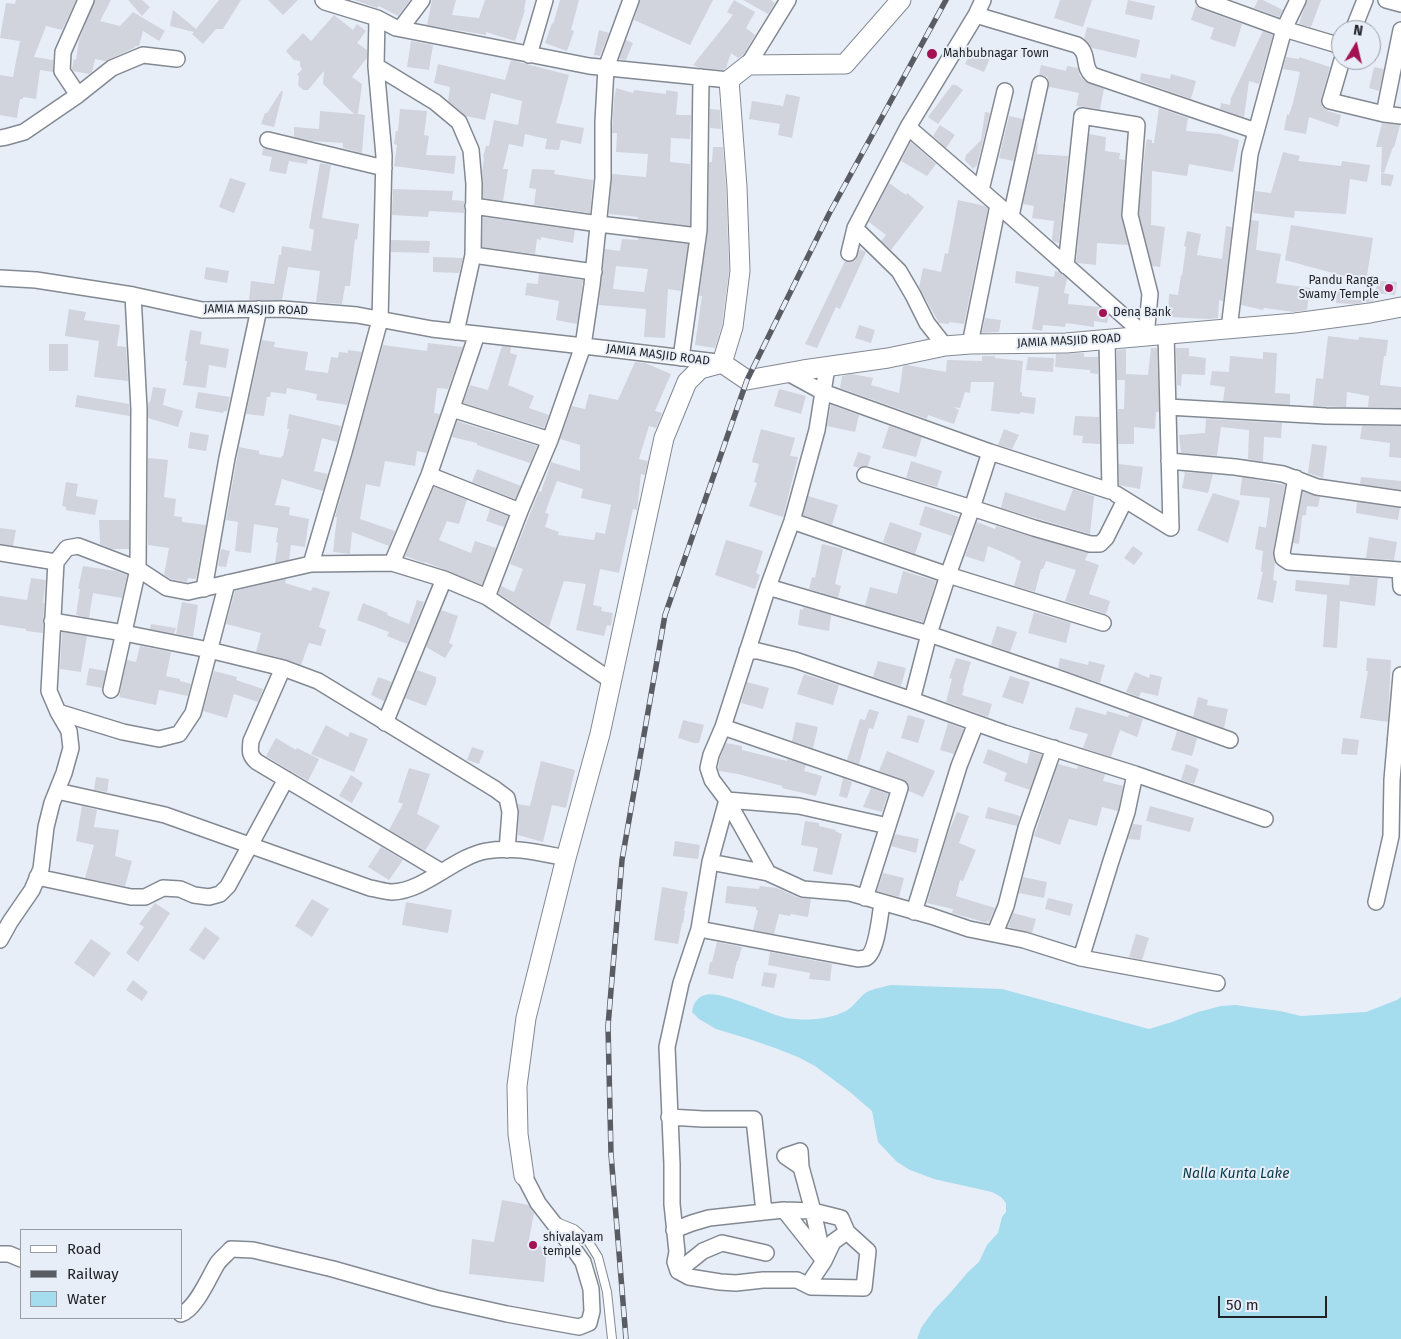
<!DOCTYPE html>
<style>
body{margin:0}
#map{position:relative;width:1401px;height:1339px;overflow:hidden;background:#e8eef8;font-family:"Fira Sans",sans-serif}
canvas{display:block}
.legend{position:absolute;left:20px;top:1229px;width:162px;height:90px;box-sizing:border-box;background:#e8eef8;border:1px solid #989da4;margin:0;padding:6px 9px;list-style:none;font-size:15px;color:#212327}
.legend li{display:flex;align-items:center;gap:10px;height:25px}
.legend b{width:25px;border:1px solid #989da4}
.north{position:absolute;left:1331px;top:20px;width:50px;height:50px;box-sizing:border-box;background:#e8eef8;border:1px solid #989da4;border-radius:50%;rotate:9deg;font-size:14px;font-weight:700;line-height:20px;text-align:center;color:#212327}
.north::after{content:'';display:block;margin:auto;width:18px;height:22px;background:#a31253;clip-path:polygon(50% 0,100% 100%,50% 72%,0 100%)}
.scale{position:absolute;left:1218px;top:1296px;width:109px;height:22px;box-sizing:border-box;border:2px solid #212327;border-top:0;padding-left:6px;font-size:15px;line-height:18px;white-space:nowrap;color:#212327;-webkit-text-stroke:4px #e8eef8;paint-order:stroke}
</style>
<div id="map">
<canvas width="1401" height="1339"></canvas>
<ul class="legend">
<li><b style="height:6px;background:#fff"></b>Road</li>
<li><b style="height:6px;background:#595c62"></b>Railway</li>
<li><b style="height:14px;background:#a5dcee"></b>Water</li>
</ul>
<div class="north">N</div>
<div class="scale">50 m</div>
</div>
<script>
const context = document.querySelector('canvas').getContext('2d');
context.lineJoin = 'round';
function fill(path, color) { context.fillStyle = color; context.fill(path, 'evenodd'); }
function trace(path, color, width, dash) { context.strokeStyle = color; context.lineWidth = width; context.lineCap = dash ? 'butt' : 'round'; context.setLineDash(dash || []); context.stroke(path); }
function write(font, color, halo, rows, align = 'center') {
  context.font = font + ' "Fira Sans",sans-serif'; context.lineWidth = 4; context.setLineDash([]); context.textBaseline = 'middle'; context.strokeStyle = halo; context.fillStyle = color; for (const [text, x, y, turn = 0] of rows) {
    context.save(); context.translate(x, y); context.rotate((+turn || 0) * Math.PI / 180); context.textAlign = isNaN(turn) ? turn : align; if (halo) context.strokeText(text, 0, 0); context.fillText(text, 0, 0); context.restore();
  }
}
const water = new Path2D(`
 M891,985L1002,989L1149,1029L1172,1022L1198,1012L1221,1006L1236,1005L1249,1007L1280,1011L1301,1016L1366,1012L1397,1000L1401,997V1339H917L921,1328L934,1310L951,1292L968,1272L979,1262L987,1245L998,1233L1002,1217L1006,1212V1203L1001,1197L992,1192L934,1179L910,1170L897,1162L878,1142L872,1111L850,1092L815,1066L798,1057L775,1048L749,1039L716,1029L699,1019L692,1012C693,1004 697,997 705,995C721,990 767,1014 786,1018C805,1021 828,1020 846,1011C855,1006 860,995 869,991C876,988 884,987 891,985Z`);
const building = new Path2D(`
 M16,0H76L62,30L46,26L34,57L53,60V72L40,70L36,99L23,97V99H20L17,118L0,115V75L13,77L20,41L0,38L6,3L15,4Z
 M95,0H111L100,21L120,26L133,12L165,31L159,41L143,31L139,46H135L134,48L105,61L95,59L92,72L89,74L73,71L72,69L74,59L76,60L79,40Z
 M128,0H142L150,7L142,16Z
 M219,0H241L223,29H216L203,44L192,34L194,32L170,26L173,10L196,29Z
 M268,0H298L283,15Z
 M354,0H410L398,16L379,6L377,8Z
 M432,0H456L452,15L479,18L485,0H526L524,9L525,10L515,41L486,32V35L427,25Z
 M560,0H579L571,30L574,31L567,51L545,43L552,23L553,24Z
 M640,0H713L690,45L634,20Z
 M734,0L755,12L746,28L755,35L743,55L738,58L731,53L726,68L723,70L700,68L693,65L733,15L727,12Z
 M743,0H771L775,3L768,14Z
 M1060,0H1092L1083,27L1054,18Z
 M1128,0L1155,6L1152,20L1125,14Z
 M1258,0H1263L1283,10L1279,17L1254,8Z
 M1307,0H1321L1311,27L1299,24Z
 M1196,5L1201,9L1242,24L1235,47L1210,39L1214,28L1191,20Z
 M334,15L353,30L357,24L366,31L357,43L367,50V58L352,77L362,84L358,114L365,115L362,153L343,148V143L311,141L294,137V127L319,129L320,111L354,114L323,84L324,71L308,90H303L298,85L299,76L297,75L302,69L300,66V61L294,60L286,51L303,33L311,41Z
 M1087,27L1140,40L1136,58L1092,48L1084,39Z
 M599,30L609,33L600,56L594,55Z
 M1263,31L1273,35L1259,84L1249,81L1244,117L1220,109L1221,103L1230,105L1231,98Z
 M626,40L633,43L626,60L619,59Z
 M411,41L433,45L429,70L407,67Z
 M972,50L990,58L984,72L965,64Z
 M1286,57L1299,59V57L1330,67L1321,98V103L1323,107L1328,111L1341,115L1338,127L1309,117L1306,134L1284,130L1287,114L1289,115L1293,103L1300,72L1283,69Z
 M511,60L569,75L556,123L584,128L581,144L561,140L559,150L545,149L547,139L525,134L523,147L509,144L503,169H508L503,201L483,198L482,172L484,158L483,157L486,146H489L494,120L518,125L522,101L491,93L485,120L466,116L448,101L450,87L434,83L438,64L505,80Z
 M1041,65L1066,71L1067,66L1078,68L1080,76L1085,81L1104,89L1100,109L1076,106L1079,93L1050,87L1049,89V82L1047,77L1042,75H1039Z
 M1374,67L1384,69L1379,91L1369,88Z
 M1141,73L1170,79L1171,74L1196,81L1191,99L1140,81Z
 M952,85H956L963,90L938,124L928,117Z
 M616,88L633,93L634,90L666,94V90L678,92L676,115H691L690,139L671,138L670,162L690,164V226L638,219V217L609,214L612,174L646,177L648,154L616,152L617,133H612L614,100Z
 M281,91L283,92L274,127L261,124L265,113H267Z
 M786,94L800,97L792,138L778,135L780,124L749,119L752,101L783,106Z
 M1159,108L1188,118L1186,131L1220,134L1239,140L1233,172L1189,164L1187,176L1152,171L1151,225L1165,227L1160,267L1152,266L1139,214L1145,149L1147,139L1152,140V143H1154Z
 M400,109L427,111L424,135L429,136L426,155L456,156L454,174L394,166L397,145L394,144L396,131H398Z
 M710,109L720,110L721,129L710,128Z
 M985,112L990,113L977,165L973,169L965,160L966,155L981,140Z
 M1009,116L1023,119L1014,161L999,158Z
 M1382,123L1400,125L1394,148L1393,147L1384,173L1381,172L1382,147H1376Z
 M940,125L955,135L946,148L933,136Z
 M1089,134L1106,137L1105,151L1120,153L1119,159L1125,160L1121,215L1128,245L1097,243L1096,265L1078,263L1076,262Z
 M911,142L936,164L927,176L901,161Z
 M1037,143H1038L1037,154L1068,156L1059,243L1054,242L1052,240L1054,221L1032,218L1034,206L1023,204Z
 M713,147H723L726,188L729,270L722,325L715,348L695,345L702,296H699L708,231L709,162H712Z
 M263,148L308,159L307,164L289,161L286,174L269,171L272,157L262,155Z
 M1283,152L1300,156L1298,161L1341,166L1342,161L1370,165L1367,182L1350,179L1346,214L1295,211L1294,218L1253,213L1255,191L1271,193Z
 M320,163L331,165L322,218L359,224L357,240L355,239L350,286H345L342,304L316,302L320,271L288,267L282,300H249L251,281L274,284L279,255H281L282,246L311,251L314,230L309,228Z
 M532,169L555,170L554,174L593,180L590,213L534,205L536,189L529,188Z
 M1381,173L1394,175L1391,186L1381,185Z
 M230,178L246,183L234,213L219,207Z
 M889,183L906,195L907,193L924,207L891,250L881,241L886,235L869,222Z
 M393,189L453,191L452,200L464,201V213L429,211L428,217L392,215Z
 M958,200L985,206L988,208L964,324L949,322V324L939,323L919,287L923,268L941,272L945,253L948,254Z
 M483,217L575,230L573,243L541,237V240L537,239L535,254L482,247Z
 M1251,220L1259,221L1256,250L1281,254L1276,283L1310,288L1307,310L1294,312L1264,308L1263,310L1241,305Z
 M1291,225L1373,238L1366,282L1285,260Z
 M1226,226L1232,227L1223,301L1219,300L1218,318L1209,319L1168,317L1169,294L1178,295L1181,275L1182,276L1186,247L1184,246L1187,231L1201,234L1197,255L1222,259Z
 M638,238L688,244L681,291L668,289L665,338L644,337L646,309L599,305L605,249L620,251L622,239L638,240ZM616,266L648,269L644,292L613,289Z
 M391,240L430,241L429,253L391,252Z
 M860,249L866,252L840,309L836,307L817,348L805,344L845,261L851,262L855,260Z
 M433,257L463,258L459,273L433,272Z
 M206,267L229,271L227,283L204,279Z
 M1016,271L1054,277L1055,271L1059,272L1067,278L1064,293L1069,294L1068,304L1100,307L1109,315L1107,323L1094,321V327L1066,323L1065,327L1043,325L1042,331L1032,329L1039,287L1015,283Z
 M539,274L583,280L577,324L556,320L559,301L525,295L527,283L538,284Z
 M1378,281L1397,282L1395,295L1375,293Z
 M1337,291L1374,296V301L1354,304L1336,303Z
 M69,309L86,312L84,320L120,325L117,346L126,347L128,381L94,377L99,341L65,336Z
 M985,318L1001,320L999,332L982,333Z
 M859,325L875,330L871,343L855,338Z
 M190,330L202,332L200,344L229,349L226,368L209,365L206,388L183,385L187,361H185Z
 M1328,336L1358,340L1359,337L1388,340L1386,356H1384L1380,385L1401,387V408L1368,407L1369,396L1347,392L1346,407L1313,406L1316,378L1323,379Z
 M262,340L275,342L274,347L308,352L305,370L328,373L331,357L338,358L339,352L348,353V350L362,352L347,405L316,400L317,394L287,388L286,394L271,392L270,397H267L264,416L246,414Z
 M428,343L463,347L448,389L437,388L434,413L440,414L427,453L417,451L415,466L385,461L380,487L366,484L360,519L395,531L389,546L352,532L350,554L333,552L337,517H335L383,345L427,351Z
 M49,344H68V371H49Z
 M502,346L511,347L510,353L517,355L508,385L534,396L529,408L549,415L544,428L463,403L470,385L488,390Z
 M1151,348H1157L1159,411L1158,412H1156L1155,429L1134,427V444H1118V409H1124L1125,380H1117V350L1126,349V374L1148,375Z
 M1176,348H1189V356L1206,358L1205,375L1182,374L1181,386L1177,385Z
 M1263,352L1277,353L1275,393L1290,394V405L1223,401L1225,387L1210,385L1212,371L1229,372L1230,356L1263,359Z
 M1084,353V357H1098V374L1090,373V370L1055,367L1056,354Z
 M982,356H995V358L1023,361L1020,392H1022V396L1036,398L1034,414L1020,412V414L991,411L994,382H971L970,393L965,392L960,408L953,407L959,410L954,424L928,415L927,419L840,388L842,376L852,374L873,378L871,385L899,393L903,366L907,365L946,372L947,360L982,361Z
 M1028,357L1054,358L1053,372L1026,370Z
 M635,362L645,363L671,374L655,411L662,413L656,428L649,426L639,459L648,461L645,475L641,474L637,510L633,509L619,573L600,569L593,605L602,607L601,611L613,613L611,626L607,625L604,636L576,630L586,584L564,581L549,627L498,593L501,586L514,592L523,569L510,564L539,491L541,492L551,462L580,471V445L560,439L572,406L585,409L589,394L618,400ZM557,481L583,489L581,498L611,505L605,534L596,532L594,540L558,535L559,532L545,527L549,514L545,513Z
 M153,387L166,389L163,405L183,411L178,427L148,418V405L149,402H150Z
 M779,389L806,396L801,414L774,406Z
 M198,392L230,397L227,411H224L223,413L195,408Z
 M77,395L129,404L130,416L75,407Z
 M831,405L859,415L855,432L827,426Z
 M289,414L341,426L337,442L322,438L314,471L328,474L323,491L282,479L275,505L290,507L289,515L309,519L305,547L291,545L289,560L275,563L278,543L276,542L278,528L254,524L251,553L235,551L238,522L226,520L239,447L259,451V454L281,458L282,456H283L289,429H287Z
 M1075,416L1099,417L1100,444L1082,443L1083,436L1073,435Z
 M1206,419L1282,423L1281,438L1264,437L1263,462L1248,459L1249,430L1221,427L1217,456L1181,453L1179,435L1205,433Z
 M457,421L537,446L530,463L477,445V443L452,437Z
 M889,426L922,437L916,457L882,448Z
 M1362,426H1401V458L1389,457L1390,443L1360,439Z
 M761,429L795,438L790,456L798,457L783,517L749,506L757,483L754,482L759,464L752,462Z
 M1004,429L1019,435L1012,449L998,445Z
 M190,432L209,435L206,451L188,448Z
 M1312,444L1327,446L1323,478L1308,473Z
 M858,452L871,456L868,466H863L859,468L853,466Z
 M148,458L168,460L164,497L176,499L174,516L182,517V522L206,525L196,579L188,578L187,582L171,579L164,575L169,548L148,545Z
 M911,461L942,471L937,487L906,478Z
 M1119,464L1143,467L1140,489L1119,485Z
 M477,469L521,486L515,499L472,482Z
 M1183,472L1213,474L1208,493L1182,488L1185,473Z
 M1242,477L1285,485L1273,551L1275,562L1273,580L1277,581L1273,603L1257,599L1263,572H1261L1263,551L1255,549L1259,526L1266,528L1270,498L1240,495Z
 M1361,477L1401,481V490L1360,484Z
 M66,482L78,484L76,496L98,500L95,515L66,510V507L62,506Z
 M434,487L467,500L459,524L447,521L439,540L471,553L475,541L496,548L482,585L425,562L424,563L405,556Z
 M1073,489L1094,496L1090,534L1001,508L1005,492L1065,511Z
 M1303,492L1320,497L1318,507L1307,506L1306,515H1303L1302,517L1299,544L1293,543Z
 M1213,493L1240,501L1228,543L1197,530Z
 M808,496L838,505L832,525L803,515Z
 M1357,502L1400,508L1398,520L1356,513Z
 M925,506L959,517L952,536L919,525Z
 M490,509L508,516L504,527L486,521Z
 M99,520H129V549H112L100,544Z
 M890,522L922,533L915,554L883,542Z
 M977,522L995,529L996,526L1088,553L1085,560L1099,565L1089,594L1110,601L1106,614L1065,601L1076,570L1046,561L1043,569H1041L1035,592L1014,586L1021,561L1015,559L1016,558L988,546L984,562L965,556Z
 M0,528L16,530L13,546L0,544Z
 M1369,537L1397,542L1394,560L1366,558Z
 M726,540L763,551L756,573L760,575L755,589L715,575Z
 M822,544L843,549L835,584L841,586L838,598L809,589L812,577L815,578Z
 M1133,546L1143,553L1134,565L1124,558Z
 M221,549L230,551L226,567L218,566Z
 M83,566L116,571L127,575L122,598L93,593L89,618L76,615L80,589H78Z
 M903,571L936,581L923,622L865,606L870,587L897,594Z
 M1350,576L1378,578L1375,606L1340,601L1337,648L1323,647L1327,595L1295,591L1296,580L1349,585Z
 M31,578L46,580L43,603H44L43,633L26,631V629L0,625V596L27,600Z
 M286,579L285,583L311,591L313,587L330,592L319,627L326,630L321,646L309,643L301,665L285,659L256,652L261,633L226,624L235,591Z
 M417,600L424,602L407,644L387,636L389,632L357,620L363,603L388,613L387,615L409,624Z
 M182,602L198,605L193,637L176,634Z
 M803,607L831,615L829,631L798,625L800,609L803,610Z
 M441,610L458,616L449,643L453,645L445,658L426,647Z
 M1034,612L1071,623L1066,643L1028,633Z
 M151,624L176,628L174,634L150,629Z
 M997,626L1017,632L1010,652L991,645Z
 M62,632L87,636L81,672L60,669Z
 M140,646L171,652L166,676L180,679V681L191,684L188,696L159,690L156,705L119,697L127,660L136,662Z
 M956,658L971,662L963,688L964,689L962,695L992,704L988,717L946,702L952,679L949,678Z
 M1060,658L1088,665L1089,661L1105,665L1100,683L1058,668Z
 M1367,658L1391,660L1388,722L1360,718L1368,671H1366Z
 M878,661L906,668L901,686L873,677Z
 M89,668L106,671L102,688L86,685Z
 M417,670L436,677V682L426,706L405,698Z
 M214,671L237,677L236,680L263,689L258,702L234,694L227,718L203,711Z
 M1135,672L1149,678L1150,674L1162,677L1158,696L1141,692L1139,697L1126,692Z
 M804,674L839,685L833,705L797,694Z
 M1010,676L1030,682L1023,704L1002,697Z
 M378,677L392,682L384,701L371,695Z
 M747,682L769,688L763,709L741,703Z
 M1198,697L1208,700L1207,705L1228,709L1224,728L1193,717Z
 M1076,707L1106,715L1107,711L1128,717L1130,714L1143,719L1137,737L1120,730L1111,757L1083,748L1088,734L1069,729Z
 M869,709L879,712L873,729L869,728L859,764L847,760L860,719L865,720Z
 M908,715L925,720L918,743L901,738Z
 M683,720L704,725L699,743H694L678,738Z
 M796,722L818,727L813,748L792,741Z
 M948,723L964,729L954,754L940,750Z
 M326,725L348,737L350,732L368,739L354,772L311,754Z
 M1177,731L1197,738L1192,756L1171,750Z
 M276,738L296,750L297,748L319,759L308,781L266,756Z
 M1343,738L1359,740L1357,755L1341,754Z
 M726,743L742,746V750L787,761V759L806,765L804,771L822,776L816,796L782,788V786L738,774L719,771L718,769L720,758Z
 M472,747L484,751L479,764L467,760Z
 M988,749L1027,764L1030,751L1042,755L1030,790L1004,781L1007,773L983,763Z
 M887,751L935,771L923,797L909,791V786L903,779L879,771Z
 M541,761L575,770L566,808L552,805L543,842L518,835L519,813L518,804L530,806Z
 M1058,764L1077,769L1078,766L1105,774L1103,781L1123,786L1118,811L1102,807L1097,826L1069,819L1060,845L1034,836Z
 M1186,764L1199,769L1194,784L1181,780Z
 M409,768L430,774L417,814L440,826L425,851L389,830L403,804L398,802Z
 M351,775L363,783L352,803L339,796Z
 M96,777L109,779L107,792L94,790Z
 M843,778L852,782L847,798L839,796Z
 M871,788L888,794L882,812L863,807Z
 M82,806L97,810L94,827L119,830L115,856L132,861L125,886L85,878L94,845L76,841Z
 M1150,806L1194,818L1190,832L1146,821Z
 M988,807L1020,816L1017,826L985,818Z
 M957,812L969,816L959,843L976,850L963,881L960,880L956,896L995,908L989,922L987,921V923L952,913L953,909L927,903L947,836Z
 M805,821L819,823V826L836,830L835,831L842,834L832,875L813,871L818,848L801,845Z
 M1133,824L1142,825L1140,840L1128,839Z
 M895,834L919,839L916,853L891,846Z
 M675,841L700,845L698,859L673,856Z
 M381,847L403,860L389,880L368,867Z
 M883,873L904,878L899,897L877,891Z
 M1023,877L1047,882L1044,898L1019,893Z
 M727,886L759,889L760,886L777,888L799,898L811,899L808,917L791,914L790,916L779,914L774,934L753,930L758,910H756V907L725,903Z
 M662,887L688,892L684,911H685L683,923H682L678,944L654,940Z
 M1048,898L1073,904L1070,916L1045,909Z
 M312,899L329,909L312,937L295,926Z
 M406,902L452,910L448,933L402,925Z
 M155,903L170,913L138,962L126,953L144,927L139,924Z
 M1013,913L1036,919L1032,933L1008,927Z
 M205,927L220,938L204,960L189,950Z
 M1136,934L1149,938L1142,960L1129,957Z
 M91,939L111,953L94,977L74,963Z
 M717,942L742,947L738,961H737L733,979L708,974L710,962H712Z
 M770,952L832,964L830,981L809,979L810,973L768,965Z
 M764,972L777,974L774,988L761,986Z
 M133,980L148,992L142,1001L126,990Z
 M502,1200L529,1205L534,1213L528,1245L547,1247L544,1282L469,1274L472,1239L494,1242Z`);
const service = new Path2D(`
 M557,1222L574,1229L588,1241L598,1257L607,1292L612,1339`);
const minor = new Path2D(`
 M323,0L325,2L377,18L396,28L589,66L729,80
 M1204,0L1284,29L1341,46
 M1386,0L1401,4
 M976,15L1077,45C1090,54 1082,66 1092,75L1256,131
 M377,18L376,66L384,156L380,320L344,452L311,564L392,563L429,475L477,334
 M401,28L422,0
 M1353,30L1365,0
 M529,55L545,0
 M1342,60L1330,101L1384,114L1401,116
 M748,65L788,0
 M376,66L435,102L459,122L471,150L474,184L473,255L456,332
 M78,95L62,71L63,52L86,0
 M1384,114L1401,30
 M908,127L998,205L1146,336
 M0,138L6,137L24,132L78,95L112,68L143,55L177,59
 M268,140L384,168
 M981,190L1005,91
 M473,206L599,224L698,236
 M1011,216L1040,84
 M855,228L899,271L913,295L927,323L945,346
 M849,253L855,228L908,127L976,15L983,0
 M473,255L594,272
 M1066,266L1082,116L1137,125L1130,215L1150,294L1146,336
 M0,278L36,280L133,295L202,310L283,309L357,315L432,329L610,349L717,362
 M1229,329L1250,154L1284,29L1298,0
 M970,344L998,205
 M681,358L699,230L701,77
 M788,373L823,392L990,452L972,508L948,575L792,521
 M1168,407L1326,416L1401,417
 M452,409L550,440
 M990,452L1110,491L1107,340
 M1169,461L1235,467L1283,474L1317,487L1401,499
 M429,475L520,511
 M865,475L972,508L1034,528L1090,544H1100L1106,538L1125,500
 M1296,478L1282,553L1283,558L1289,562L1400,570L1401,587
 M1116,494L1171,528L1166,334
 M0,553L56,562L67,548L78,546L138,569L167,588L188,592L311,564
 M392,563L444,579L487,597L612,681
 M768,587L723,727L711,755L708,768L712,780L727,800L710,862L699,929L681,983L667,1047L672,1164V1204L677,1252L675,1262L678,1271L689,1277L720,1282L736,1283L763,1280H797L811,1287L864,1288L868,1251L847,1232L841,1218L813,1211L824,1261
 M204,589L227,458L259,309
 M487,597L520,511L550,440L583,346L592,285L603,178V122L606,68L631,0
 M52,621L124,633L209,650L283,668L318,681L495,789L507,798L510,812L507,850
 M1103,623L948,575L929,634L1064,680L1230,740
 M747,651H758L795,660L912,700L929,634L768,587L792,521L817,430L827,367
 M283,668L251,741C250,751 249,755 257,762L442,872
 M111,690L138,569L139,409L133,295
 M912,700L1004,733L1135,774L1127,812L1111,861L1081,958
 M58,712L123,732L159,739L179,734L193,713L227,583
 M385,723L444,579
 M723,727L900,788L865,898
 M1135,774L1265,819
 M57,791L165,815L370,888C377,889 385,892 392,892C425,891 454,857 486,851C513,846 540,853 566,858
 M727,800L799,806L888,826
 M727,800L768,873
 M710,862L768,873L803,889L850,893L931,916L969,929L1024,940L1081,958L1217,983
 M37,877L131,897H145L163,888L180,889L194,895L209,897L220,894L228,886L286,779
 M1376,902L1391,836L1392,780L1401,675
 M914,912L959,766L976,723
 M699,929L858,959C859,959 864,958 866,958C877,952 880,915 882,903
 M995,933L1006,906L1026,828L1054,748
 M0,940L10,922L32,890L41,869L46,827L52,803L64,773L71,748L69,731L58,712L49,691L56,562
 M669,1117L703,1119H754L764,1212L709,1218L692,1223L674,1230
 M784,1210L822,1258
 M764,1212L784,1210L813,1211L801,1167L800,1151L785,1156L801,1167
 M0,1254H9L21,1259
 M678,1271L703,1251L722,1243L766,1253
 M811,1287L812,1279L824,1261L833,1242L847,1232
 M181,1314C196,1309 209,1277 217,1264C221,1258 227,1254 231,1249L253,1250L333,1269L435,1298L507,1314L579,1327L589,1323L592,1311L591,1289L583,1262L573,1248L538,1203L524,1176`);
const tertiary = new Path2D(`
 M722,363L747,380L803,370L888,358L945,346L970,344L1066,343L1295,323L1370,313L1401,307
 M524,1176L518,1134L517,1086L526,1018L566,858L600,734L664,438L687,382L700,369L722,363L733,327L740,271L737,187L729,80L748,65L845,64L901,0`);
const rail = new Path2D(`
 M626,1339L611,1154L608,1026L622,860L665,615L747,380L829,214L946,0`);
const markers = [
 [932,54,6,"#a31253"],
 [1389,288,5,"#a31253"],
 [1103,313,5,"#a31253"],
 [533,1245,5,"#a31253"]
];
const poiNames = [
 ["Mahbubnagar Town",943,54],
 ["Pandu Ranga",1379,281,"right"],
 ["Swamy Temple",1379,295,"right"],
 ["Dena Bank",1113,313],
 ["shivalayam",543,1238],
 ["temple",543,1252]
];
const streetNames = [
 ["JAMIA MASJID ROAD",256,310,1],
 ["JAMIA MASJID ROAD",1069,341,-3],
 ["JAMIA MASJID ROAD",658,355,7]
];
const waterNames = [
 ["Nalla Kunta Lake",1236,1174]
];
fill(water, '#a5dcee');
fill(building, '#d1d3dd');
trace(service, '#838992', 10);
trace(minor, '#838992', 18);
trace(tertiary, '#838992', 21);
trace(service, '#fff', 8);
trace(minor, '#fff', 15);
trace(tertiary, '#fff', 19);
trace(rail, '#595c62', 5.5);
trace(rail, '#e8eef8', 4, [11]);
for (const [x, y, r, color] of markers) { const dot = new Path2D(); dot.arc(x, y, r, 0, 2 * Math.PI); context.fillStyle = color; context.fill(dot); trace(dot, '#e8eef8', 2); }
write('12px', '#212327', '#e8eef8', poiNames, 'left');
write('12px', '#212327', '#e8eef8', streetNames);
write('italic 14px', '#073a47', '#e8eef8', waterNames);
</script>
